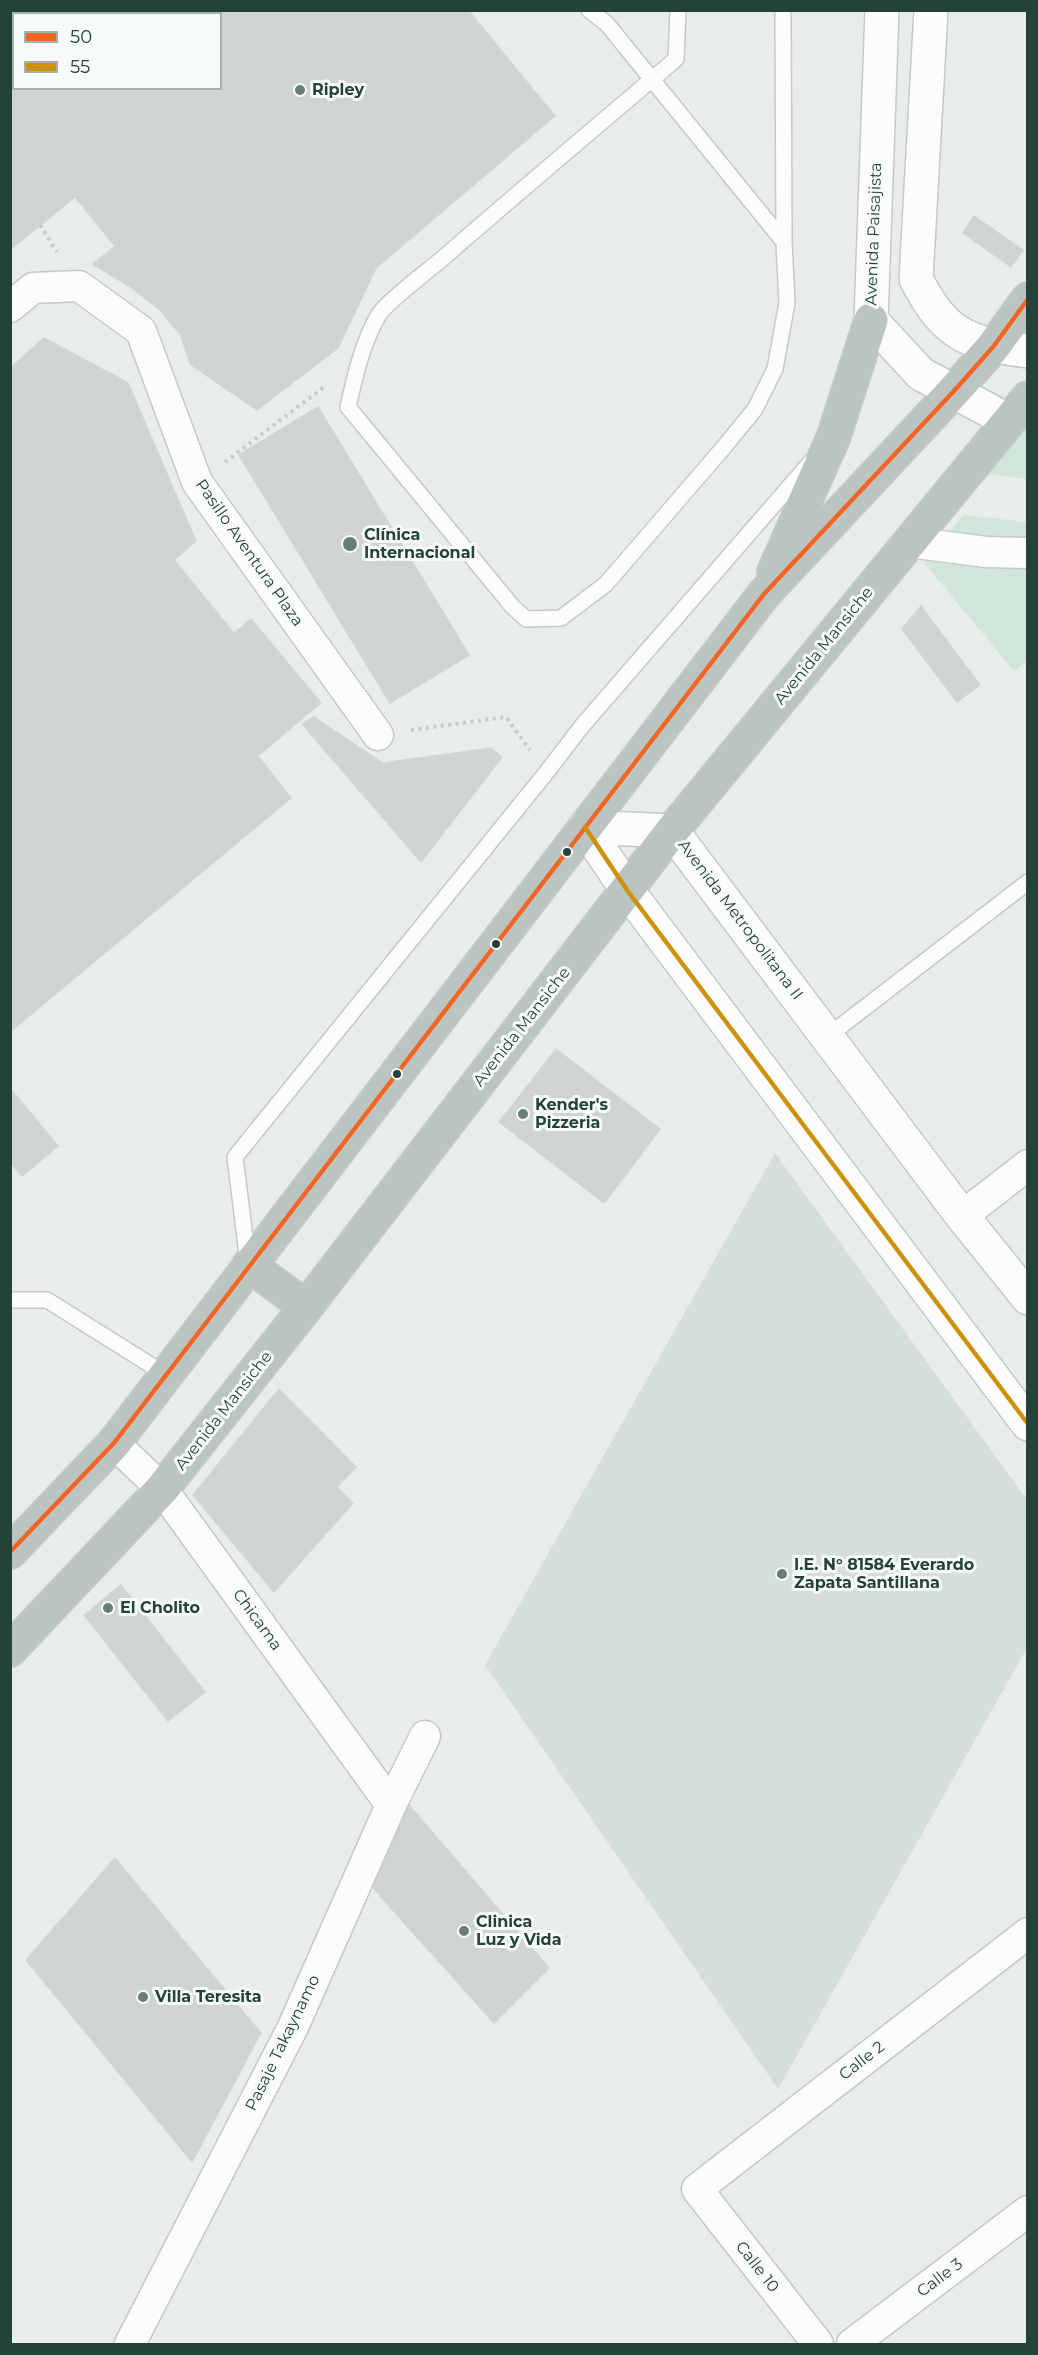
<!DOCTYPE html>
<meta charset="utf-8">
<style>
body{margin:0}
#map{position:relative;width:1038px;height:2355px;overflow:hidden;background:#e8edeb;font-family:Montserrat,sans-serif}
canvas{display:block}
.frame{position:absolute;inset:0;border:12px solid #24423a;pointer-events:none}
.legend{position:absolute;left:12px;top:12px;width:210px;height:78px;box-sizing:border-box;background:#f7fbf9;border:2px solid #a3b1ad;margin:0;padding:8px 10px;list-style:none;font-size:18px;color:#24423a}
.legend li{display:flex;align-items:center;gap:12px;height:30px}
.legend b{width:30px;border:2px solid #a3b1ad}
</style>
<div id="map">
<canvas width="1038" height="2355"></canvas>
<div class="frame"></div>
<ul class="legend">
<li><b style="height:8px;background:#f26522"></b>50</li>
<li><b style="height:8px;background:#cd920c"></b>55</li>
</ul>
</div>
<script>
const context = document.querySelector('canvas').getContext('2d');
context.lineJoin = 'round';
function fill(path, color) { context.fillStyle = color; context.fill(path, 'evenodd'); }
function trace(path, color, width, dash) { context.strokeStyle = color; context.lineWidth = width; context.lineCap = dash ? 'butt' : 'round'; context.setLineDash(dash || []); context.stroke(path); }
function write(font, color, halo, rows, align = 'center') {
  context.font = font + ' Montserrat,sans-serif'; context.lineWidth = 6; context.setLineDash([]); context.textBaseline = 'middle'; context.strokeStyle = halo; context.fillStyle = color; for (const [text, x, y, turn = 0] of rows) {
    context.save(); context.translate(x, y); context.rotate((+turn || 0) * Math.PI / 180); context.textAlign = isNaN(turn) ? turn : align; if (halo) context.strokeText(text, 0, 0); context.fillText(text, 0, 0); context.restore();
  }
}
const built = new Path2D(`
 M775,1153L1028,1501L1027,1648L778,2089L485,1665Z`);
const green = new Path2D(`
 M1027,420V479L986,474Z
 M963,515L1027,522V661L1014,671L925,564Z`);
const building = new Path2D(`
 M10,10H68L70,14H14V88H220V14H154L158,10H468L555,116L376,268L338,348L257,410L191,365L180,334L159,309L129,286L93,264L115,246L75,197L10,250Z
 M974,216L1023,250L1011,267L963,233Z
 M44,338L128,383L196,541L174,560L234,633L251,619L321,703L258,756L291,798L10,1032V368Z
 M318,407L469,655L390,703L239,455Z
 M921,606L980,685L957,702L902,629Z
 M314,717L383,763L491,748L502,757L421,862L302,724Z
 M556,1049L660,1129L631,1168L526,1088Z
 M10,1088L58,1146L22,1176L10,1162Z
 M526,1088L631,1168L604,1203L499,1122Z
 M279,1389L356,1467L337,1487L353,1503L274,1592L193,1495Z
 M121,1585L205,1692L168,1721L84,1615Z
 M409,1805L549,1968L494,2023L372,1887Z
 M115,1858L261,2033L192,2162L26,1960Z`);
const path = new Path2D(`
 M40,225L57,252
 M225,462L324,387
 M411,730L506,717L530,750`);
const lane = new Path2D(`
 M589,10L607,24L784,242L787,303L775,369L755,409L724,447L606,584L561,618L526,619L512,606L348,407C355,376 362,344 378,316C385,303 429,270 443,258C520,191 598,125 676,59L678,10
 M783,10L784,242
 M828,1036L1028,882
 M248,1262L235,1157L546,773L582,726L810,463
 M10,1300H47L165,1374`);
const street = new Path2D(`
 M10,307L33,288L79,286L141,331L197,482L378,735
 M909,542L986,552L1028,553
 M962,1216L1028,1165
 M114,1443L162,1489L391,1805
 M130,2344L293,2027L391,1805L425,1736
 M818,2344L697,2189L1028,1933
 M852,2344L1028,2211`);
const secondary = new Path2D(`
 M882,10L871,320L921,374L1009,421
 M931,10L916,279C945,335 966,343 1028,351
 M585,827L627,890L1028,1424
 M585,827L672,831L962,1216L1028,1298`);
const highway = new Path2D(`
 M774,572L834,436L871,320
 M249,1265L306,1307
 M10,1552L114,1443L764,594L953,392L993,347L1028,299
 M10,1650L162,1489L306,1307L672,831L1028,398`);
const bus1 = new Path2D(`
 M10,1552L114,1443L764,594L953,392L993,347L1028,299`);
const bus2 = new Path2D(`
 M585,827L627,890L1028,1424`);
const markers = [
 [300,90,6,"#697e78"],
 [350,544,8,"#697e78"],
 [567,852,5,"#24423a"],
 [496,944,5,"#24423a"],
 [397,1074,5,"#24423a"],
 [523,1114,6,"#697e78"],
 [782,1574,6,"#697e78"],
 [108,1608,6,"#697e78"],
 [464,1931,6,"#697e78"],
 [143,1997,6,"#697e78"]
];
const poiNames = [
 ["Ripley",312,90],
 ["Clínica",364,535],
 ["Internacional",364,553],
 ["Kender's",535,1105],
 ["Pizzeria",535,1123],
 ["I.E. N° 81584 Everardo",794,1565],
 ["Zapata Santillana",794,1583],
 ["El Cholito",120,1608],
 ["Clinica",476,1922],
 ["Luz y Vida",476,1940],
 ["Villa Teresita",155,1997]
];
const streetNames = [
 ["Avenida Paisajista",874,234,-88],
 ["Pasillo Aventura Plaza",249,553,55],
 ["Avenida Mansiche",824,646,-51],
 ["Avenida Metropolitana II",740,920,53],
 ["Avenida Mansiche",522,1027,-52],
 ["Avenida Mansiche",224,1411,-52],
 ["Chicama",257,1620,54],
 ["Pasaje Takaynamo",283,2043,-64],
 ["Calle 2",862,2061,-38],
 ["Calle 10",757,2267,52],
 ["Calle 3",940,2278,-37]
];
fill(built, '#d6dedb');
fill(green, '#d1e6d8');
fill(building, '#cfd4d2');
trace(building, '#d1d6d4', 1.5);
trace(lane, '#c5cac8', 18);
trace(street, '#c5cac8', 33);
trace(secondary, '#c3cbc8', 36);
trace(highway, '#c3ccc9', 36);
trace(path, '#c3ccca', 4, [3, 4.5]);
trace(lane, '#fcfcfc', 15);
trace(street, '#fcfcfc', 30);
trace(secondary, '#fcfcfc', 33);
trace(highway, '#bcc4c2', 33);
trace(bus1, '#f26522', 4.5);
trace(bus2, '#cd920c', 4.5);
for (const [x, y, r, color] of markers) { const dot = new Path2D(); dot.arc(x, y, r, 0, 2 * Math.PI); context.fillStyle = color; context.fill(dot); trace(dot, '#f7fbf9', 2); }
write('bold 16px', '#24423a', '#f7fbf9', poiNames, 'left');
write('16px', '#24423a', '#f7fbf9', streetNames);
</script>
